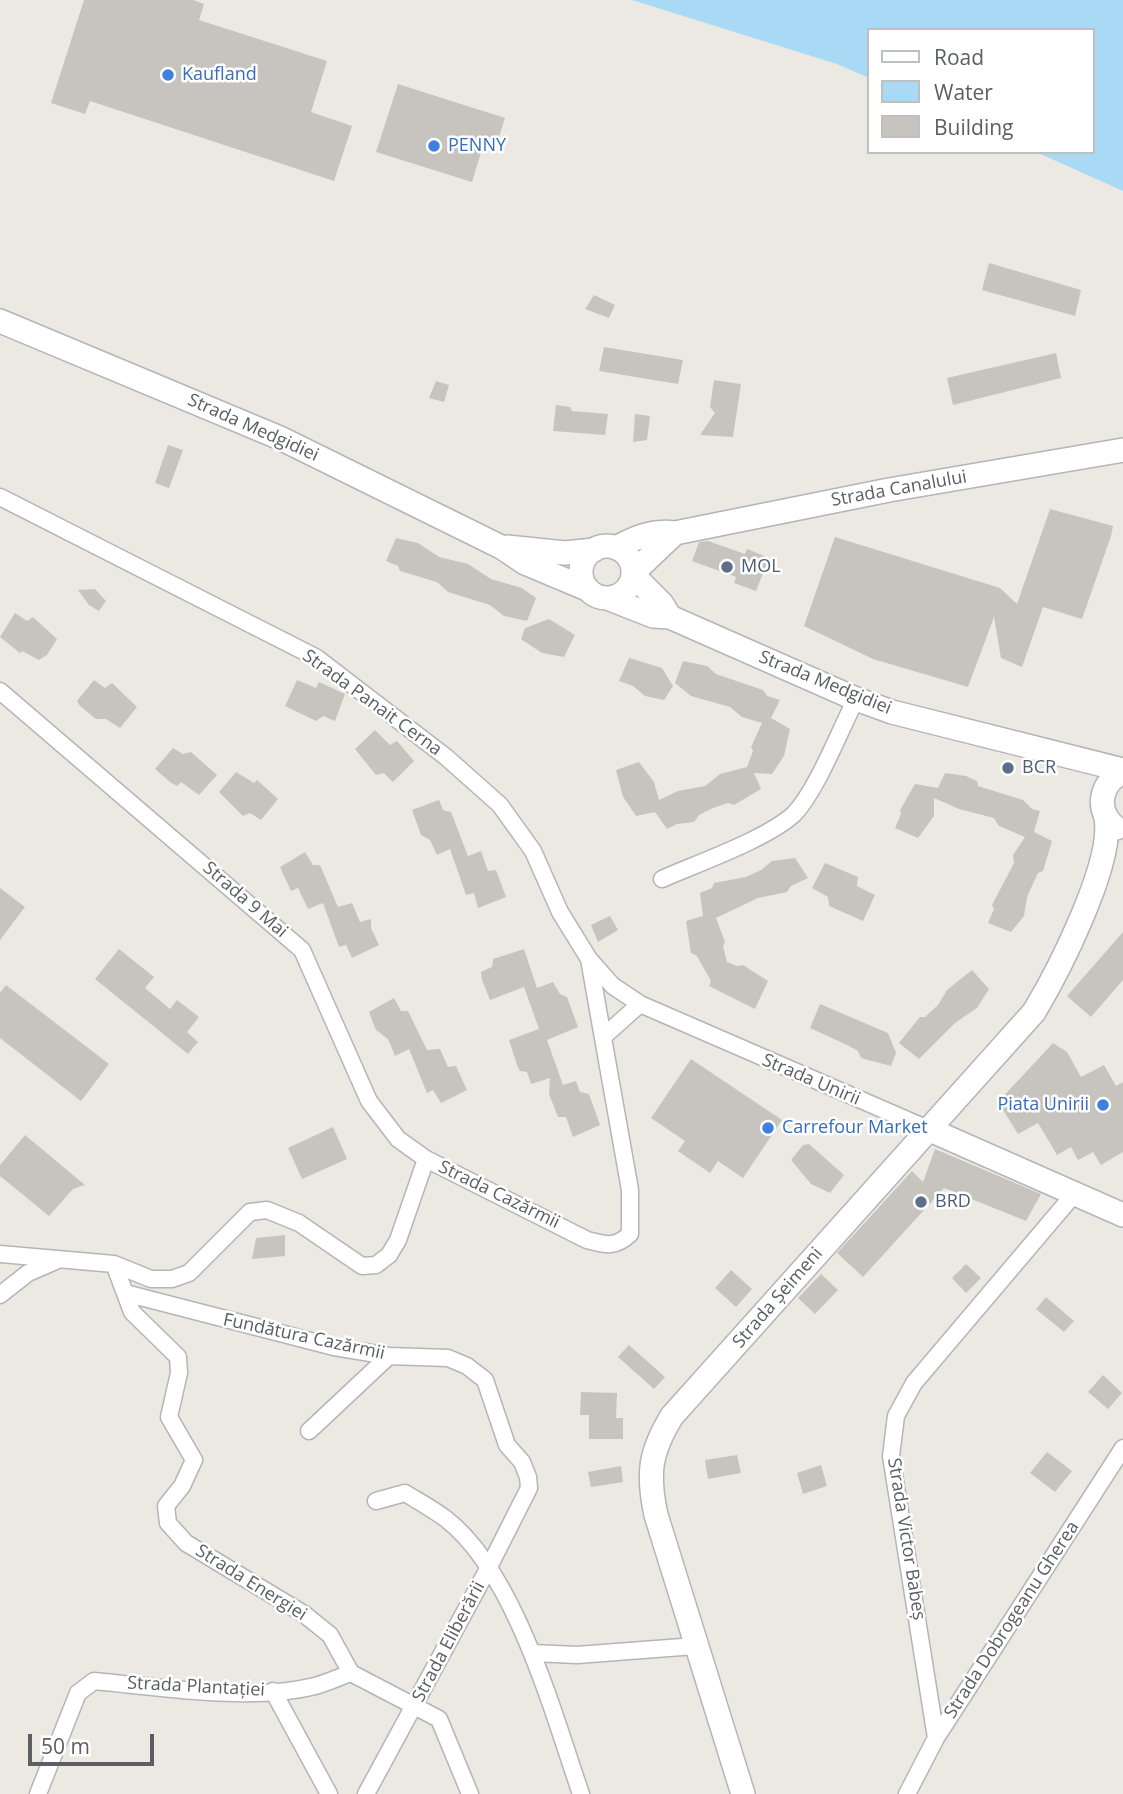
<!DOCTYPE html>
<meta charset="utf-8">
<style>
body{margin:0}
#map{position:relative;width:1123px;height:1794px;overflow:hidden;background:#ece9e2;font-family:"Open Sans",sans-serif}
canvas{display:block}
.legend{position:absolute;left:867px;top:28px;width:228px;height:126px;box-sizing:border-box;background:#fff;border:2px solid #bdbfc0;margin:0;padding:9px 12px;list-style:none;font-size:21px;color:#5b5e62}
.legend li{display:flex;align-items:center;gap:14px;height:35px}
.legend b{width:35px;border:2px solid #bdbfc0}
.scale{position:absolute;left:28px;top:1734px;width:126px;height:32px;box-sizing:border-box;border:4px solid #5b5e62;border-top:0;padding-left:9px;font-size:21px;line-height:24px;white-space:nowrap;color:#5b5e62;-webkit-text-stroke:5px #fff;paint-order:stroke}
</style>
<div id="map">
<canvas width="1123" height="1794"></canvas>
<ul class="legend">
<li><b style="height:9px;background:#fff"></b>Road</li>
<li><b style="height:19px;background:#a8daf6"></b>Water</li>
<li><b style="height:19px;background:#c7c4c0"></b>Building</li>
</ul>
<div class="scale">50 m</div>
</div>
<script>
const context = document.querySelector('canvas').getContext('2d');
context.lineJoin = 'round';
function fill(path, color) { context.fillStyle = color; context.fill(path, 'evenodd'); }
function trace(path, color, width, dash) { context.strokeStyle = color; context.lineWidth = width; context.lineCap = dash ? 'butt' : 'round'; context.setLineDash(dash || []); context.stroke(path); }
function write(font, color, halo, rows, align = 'center') {
  context.font = font + ' "Open Sans",sans-serif'; context.lineWidth = 5; context.setLineDash([]); context.textBaseline = 'middle'; context.strokeStyle = halo; context.fillStyle = color; for (const [text, x, y, turn = 0] of rows) {
    context.save(); context.translate(x, y); context.rotate((+turn || 0) * Math.PI / 180); context.textAlign = isNaN(turn) ? turn : align; if (halo) context.strokeText(text, 0, 0); context.fillText(text, 0, 0); context.restore();
  }
}
const water = new Path2D(`
 M632,0H1123V191L1036,152H1093V30H869V78L837,64Z`);
const building = new Path2D(`
 M84,0H193L204,4L199,20L327,61L311,112L352,126L334,181L90,101L85,114L51,103Z
 M398,84L505,118L498,140L486,136L472,182L376,152Z
 M989,263L1081,290L1075,316L982,290Z
 M594,295L615,305L609,318L585,309Z
 M604,347L683,360L678,384L599,371Z
 M1056,353L1061,378L953,405L947,378Z
 M714,380L741,384L733,437L700,435L715,413L710,407Z
 M436,381L449,385L444,402L429,398Z
 M556,405L570,407L572,411L608,414L605,435L553,431Z
 M635,414L650,416L647,440L633,442Z
 M168,445L183,450L169,488L155,483Z
 M1050,509L1113,526L1111,536L1082,619L1043,607L1022,667L1001,658L994,617L968,687L873,659L804,626L835,537L1000,588L1017,604Z
 M396,538L418,543L439,557L468,564L491,579L522,588L536,598L527,621L504,616L490,605L448,592L437,582L400,571L398,566L386,561Z
 M708,541L745,554L747,549L769,558L756,591L734,583L736,577L692,561L699,542Z
 M95,589L106,601L99,611L89,605L78,590Z
 M15,613L27,621L33,617L57,639L47,655L39,660L22,651L20,653L0,637Z
 M549,619L575,635L564,657L542,653L521,639L525,628Z
 M629,658L662,668L673,686L664,700L645,696L633,686L619,681Z
 M683,661L707,666L716,674L763,690L767,696L780,700L771,718L790,729L784,756L772,774L754,773L761,789L734,805L728,803L713,808L699,815L694,822L677,824L667,829L655,812L636,816L623,797L616,770L639,762L654,782L659,800L678,791L705,786L720,774L747,767L753,751L751,747L762,723L742,717L730,707L691,696L675,683Z
 M94,680L105,688L112,683L137,707L120,728L106,719H96L80,706L77,701Z
 M297,680L316,688L319,682L345,694L335,721L323,716L316,721L285,706Z
 M375,730L390,745L397,741L414,761L393,782L384,773L376,775L355,749Z
 M173,748L183,754L191,752L217,775L199,795L181,782L177,786L170,782L155,769Z
 M236,772L254,783L257,780L278,799L261,820L250,813L243,816L219,792Z
 M945,773L966,776L977,781L978,786L1023,800L1032,809L1040,811L1034,832L1052,841L1043,871L1038,873L1027,897L1024,916L1011,932L988,923L994,909L992,905L1014,863L1013,855L1025,837L999,826L994,818L959,809L934,798V816L918,838L895,828L901,814L900,810L915,784L938,788Z
 M439,800L443,810L451,812L468,856L481,851L488,871L496,870L506,897L478,908L474,893L466,895L450,849L437,855L430,840L421,835L412,810Z
 M305,852L313,865H320L338,907L352,903L360,922L371,919V928L379,945L352,958L346,945L339,947L323,903L308,909L298,888L291,891L280,867Z
 M795,858L808,878L791,886L787,892L758,898L716,918L725,942L723,946L727,962L737,966L743,965L768,981L755,1009L709,986L711,981L697,956L691,953L686,921L703,916L700,893L712,888L714,883L746,877L761,870L772,861Z
 M825,863L858,877L857,886L875,895L863,921L829,906L828,897L812,888Z
 M0,888L25,907L0,940Z
 M610,916L618,930L598,942L591,925Z
 M1123,932V980L1091,1017L1067,996Z
 M119,949L154,977L145,988L170,1009L177,1000L199,1017L187,1032L198,1042L188,1054L95,979Z
 M524,949L537,988L553,982L560,994L567,997L578,1027L547,1040L563,1085L576,1081L580,1092L589,1094L600,1125L573,1137L566,1117H558L549,1094L550,1078L531,1084L527,1072L520,1071L517,1065L509,1040L539,1029L524,987L490,1000L482,980L481,972L492,967L493,959Z
 M972,970L989,989L977,1008L955,1023L919,1059L899,1043L920,1017H925L938,1005L947,990Z
 M6,985L109,1064L81,1101L0,1038V993Z
 M394,998L401,1011H408L427,1050L440,1049L448,1067L456,1066L467,1090L441,1103L433,1090L427,1093L409,1049L395,1056L388,1039L376,1030L369,1012Z
 M820,1004L888,1033L896,1053L891,1066L861,1058L858,1051L845,1044L810,1028Z
 M1053,1043L1067,1052L1081,1077L1104,1065L1116,1086L1123,1082V1152L1101,1165L1093,1152L1078,1160L1071,1147L1057,1155L1038,1123L1018,1134L998,1102Z
 M691,1059L782,1120L743,1178L718,1161L710,1173L678,1151L685,1141L651,1118Z
 M333,1127L347,1159L302,1179L288,1148Z
 M25,1135L85,1185L73,1189L49,1216L0,1176V1165Z
 M809,1144L844,1175L830,1193L811,1184L791,1160L803,1145Z
 M935,1149L1041,1194L1026,1221L944,1188L863,1277L837,1253L912,1171L923,1182Z
 M285,1235V1256L252,1259L256,1238Z
 M966,1264L981,1278L966,1293L952,1278Z
 M731,1270L752,1289L736,1307L715,1288Z
 M821,1274L838,1290L815,1314L798,1298Z
 M1046,1297L1074,1321L1064,1332L1036,1309Z
 M629,1345L665,1377L654,1389L618,1357Z
 M1103,1375L1122,1393L1108,1409L1088,1392Z
 M581,1392L617,1393L616,1418H623V1439H589V1415H580Z
 M1047,1452L1072,1471L1055,1492L1030,1473Z
 M737,1455L741,1473L708,1479L705,1460Z
 M821,1465L827,1486L803,1494L797,1473Z
 M621,1466L623,1482L591,1487L588,1472Z`);
const street = new Path2D(`
 M0,497L317,658L446,757L500,805L533,851L560,912L589,959L613,986L640,1004L928,1129
 M0,691L302,950L369,1101L398,1139L426,1159
 M662,879C698,863 767,839 794,814C817,790 840,730 856,699
 M603,1037L640,1004
 M0,1254L114,1264L151,1279H172L189,1273L250,1212L267,1210L299,1223L362,1266L376,1265L389,1255L398,1240L426,1159L587,1240C606,1245 615,1248 630,1234V1190L589,959
 M114,1264L132,1312L178,1357L179,1373L169,1417L194,1460L182,1486L166,1506L168,1523L186,1543L304,1614L330,1635L351,1673
 M125,1293L334,1347L389,1356L448,1358L467,1366L485,1380L507,1445L522,1462L528,1477L529,1488L489,1567L366,1794
 M0,1295L28,1273L58,1260
 M309,1431L389,1356
 M376,1501L405,1493C418,1501 433,1509 446,1519C515,1572 553,1713 581,1794
 M533,1653L577,1655L695,1646
 M273,1691L329,1794
 M936,1738L891,1456L896,1416L914,1383L1075,1193
 M38,1794L78,1693L94,1681C160,1687 251,1702 315,1686C327,1683 339,1677 351,1673L439,1719L470,1794
 M907,1794L936,1738L1123,1448`);
const secondary = new Path2D(`
 M0,321L280,438L501,547L525,563L587,589
 M581 572a26 26 0 1 1 52 0a26 26 0 1 1-52 0Z
 M507,547L565,553L594,550
 M616,548C636,537 653,530 675,533L889,490L1123,450
 M634,572L675,533
 M633,575L662,604L670,617
 M610,599L653,616L670,617L856,699L892,712L1123,770
 M1116,828C1095,812 1099,783 1123,772
 M928,1129L1123,1215
 M743,1794L656,1515C647,1473 650,1452 672,1416L1034,1012C1058,972 1114,863 1106,818`);
const markers = [
 [168,75,7,"#3f7fe0"],
 [434,146,7,"#3f7fe0"],
 [727,567,7,"#5c6f8a"],
 [1008,768,7,"#5c6f8a"],
 [1103,1105,7,"#3f7fe0"],
 [768,1128,7,"#3f7fe0"],
 [921,1202,7,"#5c6f8a"]
];
const shopNames = [
 ["Kaufland",182,75],
 ["PENNY",448,146],
 ["Piata Unirii",1089,1105,"right"],
 ["Carrefour Market",782,1128]
];
const streetNames = [
 ["Strada Medgidiei",253,428,24],
 ["Strada Canalului",899,489,-10],
 ["Strada Medgidiei",825,683,22],
 ["Strada Panait Cerna",372,703,36],
 ["Strada 9 Mai",245,900,41],
 ["Strada Unirii",811,1080,23],
 ["Strada Cazărmii",499,1195,26],
 ["Strada Șeimeni",778,1298,-49],
 ["Fundătura Cazărmii",304,1337,12],
 ["Strada Victor Babeș",906,1539,81],
 ["Strada Energiei",251,1583,32],
 ["Strada Dobrogeanu Gherea",1012,1620,-57],
 ["Strada Eliberării",449,1642,-62],
 ["Strada Plantației",196,1687,3]
];
const serviceNames = [
 ["MOL",741,567],
 ["BCR",1022,768],
 ["BRD",935,1202]
];
fill(water, '#a8daf6');
fill(building, '#c7c4c0');
trace(street, '#b3b5b8', 19);
trace(secondary, '#b2b5b9', 26);
trace(street, '#fff', 16);
trace(secondary, '#fff', 23);
for (const [x, y, r, color] of markers) { const dot = new Path2D(); dot.arc(x, y, r, 0, 2 * Math.PI); context.fillStyle = color; context.fill(dot); trace(dot, '#fff', 2.5); }
write('18px', '#366cbe', '#fff', shopNames, 'left');
write('18px', '#5b5e62', '#fff', streetNames);
write('18px', '#4e5e75', '#fff', serviceNames, 'left');
</script>
